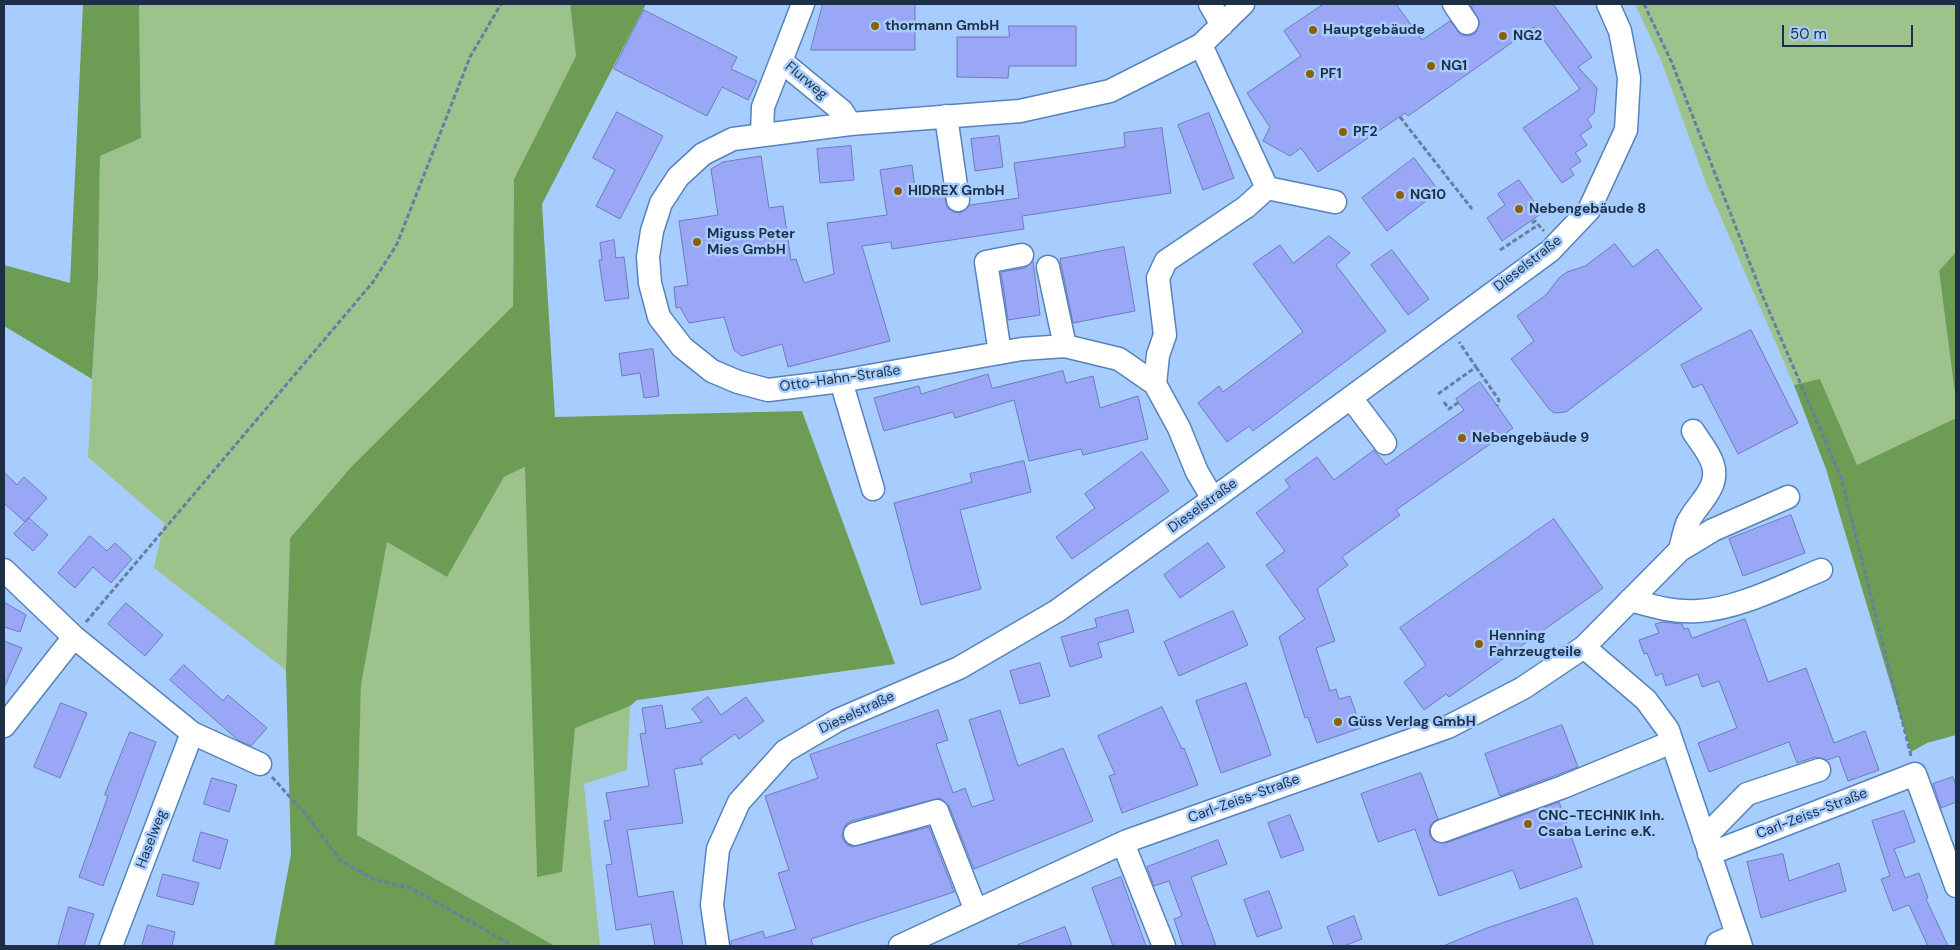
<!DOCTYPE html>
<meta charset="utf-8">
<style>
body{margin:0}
#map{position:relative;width:1960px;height:950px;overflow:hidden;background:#a7ccfe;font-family:"DM Sans",sans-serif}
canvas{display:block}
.frame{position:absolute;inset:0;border:5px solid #1d2f47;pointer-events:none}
.scale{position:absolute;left:1782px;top:25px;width:131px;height:22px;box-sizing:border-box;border:2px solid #1d2f47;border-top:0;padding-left:6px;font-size:15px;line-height:18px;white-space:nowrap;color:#1d2f47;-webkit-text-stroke:4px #a7ccfe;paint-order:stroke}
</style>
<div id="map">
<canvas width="1960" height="950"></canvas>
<div class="frame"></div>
<div class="scale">50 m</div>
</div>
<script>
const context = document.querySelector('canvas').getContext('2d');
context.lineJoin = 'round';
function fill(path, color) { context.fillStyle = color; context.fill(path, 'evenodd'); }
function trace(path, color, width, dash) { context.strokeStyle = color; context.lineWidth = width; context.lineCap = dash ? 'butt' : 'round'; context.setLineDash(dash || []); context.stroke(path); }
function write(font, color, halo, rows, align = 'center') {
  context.font = font + ' "DM Sans",sans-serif'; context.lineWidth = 5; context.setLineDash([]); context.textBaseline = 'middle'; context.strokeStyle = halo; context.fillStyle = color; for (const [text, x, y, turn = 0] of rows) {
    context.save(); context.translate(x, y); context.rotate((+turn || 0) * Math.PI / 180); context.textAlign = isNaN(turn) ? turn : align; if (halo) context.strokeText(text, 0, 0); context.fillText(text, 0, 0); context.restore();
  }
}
const green = new Path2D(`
 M139,4H570L576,56L514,179L513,306L352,466L290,538L286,670L154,568L164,523L88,457L98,278L100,156L141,138Z
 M1635,4H1956V252L1939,272L1956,401V418L1857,465L1820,380L1794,385L1706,183L1661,60Z
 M526,467L537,876L562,871L575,728L630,706L627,770L584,784L600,946H555L357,835L361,685L387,542L447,577L504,477Z`);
const forest = new Path2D(`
 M83,4H139L141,138L100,156L98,278L92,379L4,326V265L70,283Z
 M570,4H646L542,204L555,417L802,411L895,664L637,700L630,706L575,728L562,872L537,877L525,467L504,477L447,577L387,542L361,685L357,835L555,946H274L291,854L286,670L290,538L352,466L513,306L514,179L576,56Z
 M1956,252V401L1939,271Z
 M1820,379L1857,465L1956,418V735L1927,743L1911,752L1826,469L1794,385Z`);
const building = new Path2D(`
 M823,4H915V50H811Z
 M1324,4H1396L1422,40L1450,21L1461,35L1468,36L1475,34L1480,22L1471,6L1475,4H1553L1592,57L1578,67L1597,88L1594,113L1587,119L1592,127L1580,135L1587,145L1575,153L1581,161L1570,169L1574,175L1562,183L1523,128L1580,89L1534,27L1408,116L1405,113L1318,172L1301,148L1290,156L1263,141L1270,127L1247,93L1301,56L1284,31Z
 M644,10L737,57L731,69L757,81L748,100L722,87L707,116L614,69Z
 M1009,26H1076V66H1009L1008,78L957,77V37H1009Z
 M617,112L663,136L620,219L596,206L615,170L593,158Z
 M1209,113L1234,178L1203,190L1178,125Z
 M1162,128L1171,193L1022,216L1024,229L892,249L891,242L862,246L890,341L788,367L782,344L742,356L734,350L724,317L689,323L680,307L676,308L674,287L688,285L679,221L718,215L711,169L723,162L761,156L769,208L783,206L791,260L796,259L804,283L834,274L827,223L887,215L880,170L912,165L915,188L942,184L947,208L954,212L960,213L970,205L1019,198L1014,163L1125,147L1124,133Z
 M999,136L1003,167L975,171L971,139Z
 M851,146L854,180L820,183L817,149Z
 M1414,158L1439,191L1387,231L1362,198Z
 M1519,180L1542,213L1502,241L1487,218L1505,205L1498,194Z
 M1329,236L1350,253L1336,265L1386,331L1253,431L1249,426L1227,442L1198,403L1219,386L1223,392L1303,332L1253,264L1280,245L1293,263Z
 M614,240L616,258L624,257L629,298L605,301L599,260H602L600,243Z
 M1615,244L1633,267L1657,249L1702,309L1566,412L1554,413L1549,409L1511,359L1534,341L1517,316L1546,295L1559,278L1567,272L1585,266Z
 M1124,247L1135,311L1073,323L1060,259Z
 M1392,250L1429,299L1408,315L1371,265Z
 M1033,261L1040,315L1008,320L1001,272L1025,268Z
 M1751,330L1798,423L1738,454L1702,384L1693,388L1681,365Z
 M653,349L659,396L644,398L640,373L622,376L619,354Z
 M1063,371L1066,383L1093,376L1100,408L1138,396L1148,439L1083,455L1081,449L1029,461L1014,400L955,418L953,412L884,431L874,398L919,386L921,394L988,374L992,388Z
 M1480,382L1513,428L1396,510L1400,515L1342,557L1348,565L1317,589L1335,641L1316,648L1330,691L1336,689L1339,699L1350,696L1361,728L1317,743L1308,717L1305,718L1279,637L1305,619L1266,565L1285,551L1256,513L1290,487L1285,480L1317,457L1334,480L1374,450L1386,465L1464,410L1456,399Z
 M1142,452L1169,491L1072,559L1056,537L1095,508L1085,494Z
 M1024,461L1031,492L960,510L981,589L921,605L894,503L972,482L970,474Z
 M4,472L17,485L24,477L47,498L25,522L4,503Z
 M1791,515L1805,553L1743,576L1729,539Z
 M29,518L48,535L33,551L14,534Z
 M1554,519L1603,588L1449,697L1446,694L1424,710L1404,682L1426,665L1400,628Z
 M90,536L107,551L115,543L132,559L111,583L93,567L75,588L58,573Z
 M1208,543L1225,567L1180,598L1164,575Z
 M4,602L26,615L20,632L4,627Z
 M126,603L163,635L145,656L108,624Z
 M1128,610L1134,632L1098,643L1102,657L1070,667L1061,637L1097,627L1095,619Z
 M1233,611L1248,645L1179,676L1164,642Z
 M1745,619L1768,682L1806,668L1834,743L1865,731L1879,770L1848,781L1839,756L1827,760L1815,757L1797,763L1789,742L1709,772L1698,743L1737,728L1719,681L1702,687L1698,674L1666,686L1662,673L1656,676L1647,653L1644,654L1639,640L1659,633L1655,624L1662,622L1682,624L1684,629L1688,628L1692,638Z
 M4,641L22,648L4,688Z
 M1040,663L1050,696L1020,704L1010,671Z
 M184,665L223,701L228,695L267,728L251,746L238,740L170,680Z
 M1246,683L1271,755L1221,773L1196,701Z
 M708,697L721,715L746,697L764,721L739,739L735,734L700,759L703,764L674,769L683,823L627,830L638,897L673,891L683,946H655L651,924L616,930L606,865L612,864L604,821L611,820L606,793L649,786L640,734L646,733L642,708L662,705L666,729L702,722L692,709Z
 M61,703L87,713L60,778L34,767Z
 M1162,707L1182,749L1184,748L1198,785L1122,813L1109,776L1115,774L1098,736Z
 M938,710L948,740L936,744L953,793L965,788L972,807L994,800L969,720L1000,710L1018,766L1063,748L1093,821L974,869L949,806L940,798L851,821L845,825L842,837L846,844L852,847L929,827L954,892L811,939L813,946H731V941L763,931L765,938L796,929L778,873L789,870L765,796L818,778L810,755Z
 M1562,725L1578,767L1500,796L1485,754Z
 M130,732L156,742L103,886L79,877L108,796L105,795Z
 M1421,773L1438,819L1432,823L1429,829L1430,836L1434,841L1446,843L1559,802L1582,867L1520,889L1513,870L1439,896L1415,829L1378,842L1361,794Z
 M1953,777L1956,786V802L1941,808L1933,784Z
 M212,778L237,785L229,812L204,804Z
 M1904,811L1915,842L1894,849L1905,878L1919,873L1928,898L1926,899L1948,946H1928L1909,905L1893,911L1881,879L1890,876L1872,821Z
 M1290,815L1304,850L1281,858L1268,823Z
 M201,832L228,840L220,869L193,861Z
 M1218,840L1227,864L1191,877L1216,946H1183L1174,919L1182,916L1169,881L1154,886L1147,867Z
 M1783,854L1789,881L1839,863L1846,891L1761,918L1747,862Z
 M163,874L199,883L193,905L157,896Z
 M1121,877L1146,946H1113L1092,888Z
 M1269,891L1282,928L1257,937L1244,900Z
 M1577,898L1594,946H1443L1487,928Z
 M69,907L94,914L84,946H58Z
 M1354,916L1362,939L1344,946H1334L1327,927Z
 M148,925L175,932L172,946H142Z
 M1065,927L1072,946H1018V945Z`);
const path = new Path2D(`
 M1321,4L1322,5
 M1644,4L1672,63L1763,297L1841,477L1911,756
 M1400,117L1472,209
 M1532,223L1535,221L1544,231
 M1500,250L1538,225
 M1476,367L1499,400L1497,406
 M1438,394L1476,367L1459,342
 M1444,402L1449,409L1459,402
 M86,622L373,282L397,244L470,57L501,4
 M272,777L307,816L340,860L373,879L413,889L513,946`);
const minor = new Path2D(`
 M803,4L781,61L842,111L850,124
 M1210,4L1222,25
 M1454,4L1467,23
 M1201,45L1267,188
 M946,116L958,200
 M762,134L763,107L781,61
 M1267,188L1335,202
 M1048,267L1065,346
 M1000,353L986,262L1022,255
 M841,381L873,489
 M1155,384L1158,355L1165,335L1158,278L1166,261L1246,207L1267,188
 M1351,398L1385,443
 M1213,499L1197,472L1179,428L1155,384L1119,359L1065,346L1022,349L841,381L768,390L738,382L712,371L682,347L659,317L650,283L648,257L652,231L661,203L678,177L703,154L733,139L850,124L1020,111L1110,91L1201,45L1243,4
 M1680,550C1682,542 1684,532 1687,524C1696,504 1720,489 1713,465C1710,453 1699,441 1693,431
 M4,570L74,637L192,733L260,764
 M1630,600C1652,606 1674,613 1698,611C1738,609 1784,585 1821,570
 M1584,647L1646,700L1668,730L1741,946
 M4,726L74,637
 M1442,831L1563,787L1672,742
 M855,834L937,811L976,911
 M1704,838L1747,794L1819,770
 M1123,843L1164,946
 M1709,854L1915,774L1956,886
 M111,946L192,733
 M718,946L712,905L718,849L739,802L785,751L838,720L959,668L1057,611L1213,499L1550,251L1589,210L1626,130L1629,78L1620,31L1608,4
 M900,946L1127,841L1448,727L1523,688L1584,647L1680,550L1713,530L1788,497
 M1717,946L1718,943L1737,935`);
const markers = [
 [875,26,5,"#8d6007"],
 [1313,30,5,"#8d6007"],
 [1503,36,5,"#8d6007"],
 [1431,66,5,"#8d6007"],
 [1310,74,5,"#8d6007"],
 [1343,132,5,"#8d6007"],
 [898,191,5,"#8d6007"],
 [1400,195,5,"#8d6007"],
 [1519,209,5,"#8d6007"],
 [697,242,5,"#8d6007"],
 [1462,438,5,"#8d6007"],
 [1479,644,5,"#8d6007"],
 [1338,722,5,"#8d6007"],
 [1528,824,5,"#8d6007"]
];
const poiNames = [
 ["thormann GmbH",885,26],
 ["Hauptgebäude",1323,30],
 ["NG2",1513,36],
 ["NG1",1441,66],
 ["PF1",1320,74],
 ["PF2",1353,132],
 ["HIDREX GmbH",908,191],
 ["NG10",1410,195],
 ["Nebengebäude 8",1529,209],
 ["Miguss Peter",707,234],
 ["Mies GmbH",707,250],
 ["Nebengebäude 9",1472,438],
 ["Henning",1489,636],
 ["Fahrzeugteile",1489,652],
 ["Güss Verlag GmbH",1348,722],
 ["CNC-TECHNIK Inh.",1538,816],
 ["Csaba Lerinc e.K.",1538,832]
];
const streetNames = [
 ["Flurweg",806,81,40],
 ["Dieselstraße",1528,264,-38],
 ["Otto-Hahn-Straße",840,379,-8],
 ["Dieselstraße",1203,506,-36],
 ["Dieselstraße",857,713,-25],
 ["Carl-Zeiss-Straße",1244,799,-20],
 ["Carl-Zeiss-Straße",1812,814,-21],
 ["Haselweg",152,839,-69]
];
fill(green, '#9dc28c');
fill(forest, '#6d9d54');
fill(building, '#99a7f6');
trace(building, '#6f7abb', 1);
trace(minor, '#5783bc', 25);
trace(path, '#637fa4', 3, [5, 2.5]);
trace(minor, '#fff', 22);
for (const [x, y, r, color] of markers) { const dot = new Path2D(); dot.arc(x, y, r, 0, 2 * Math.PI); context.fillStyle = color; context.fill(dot); trace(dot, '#a7ccfe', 2); }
write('bold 14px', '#1d2f47', '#a7ccfe', poiNames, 'left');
write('14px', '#1d2f47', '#a7ccfe', streetNames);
</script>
